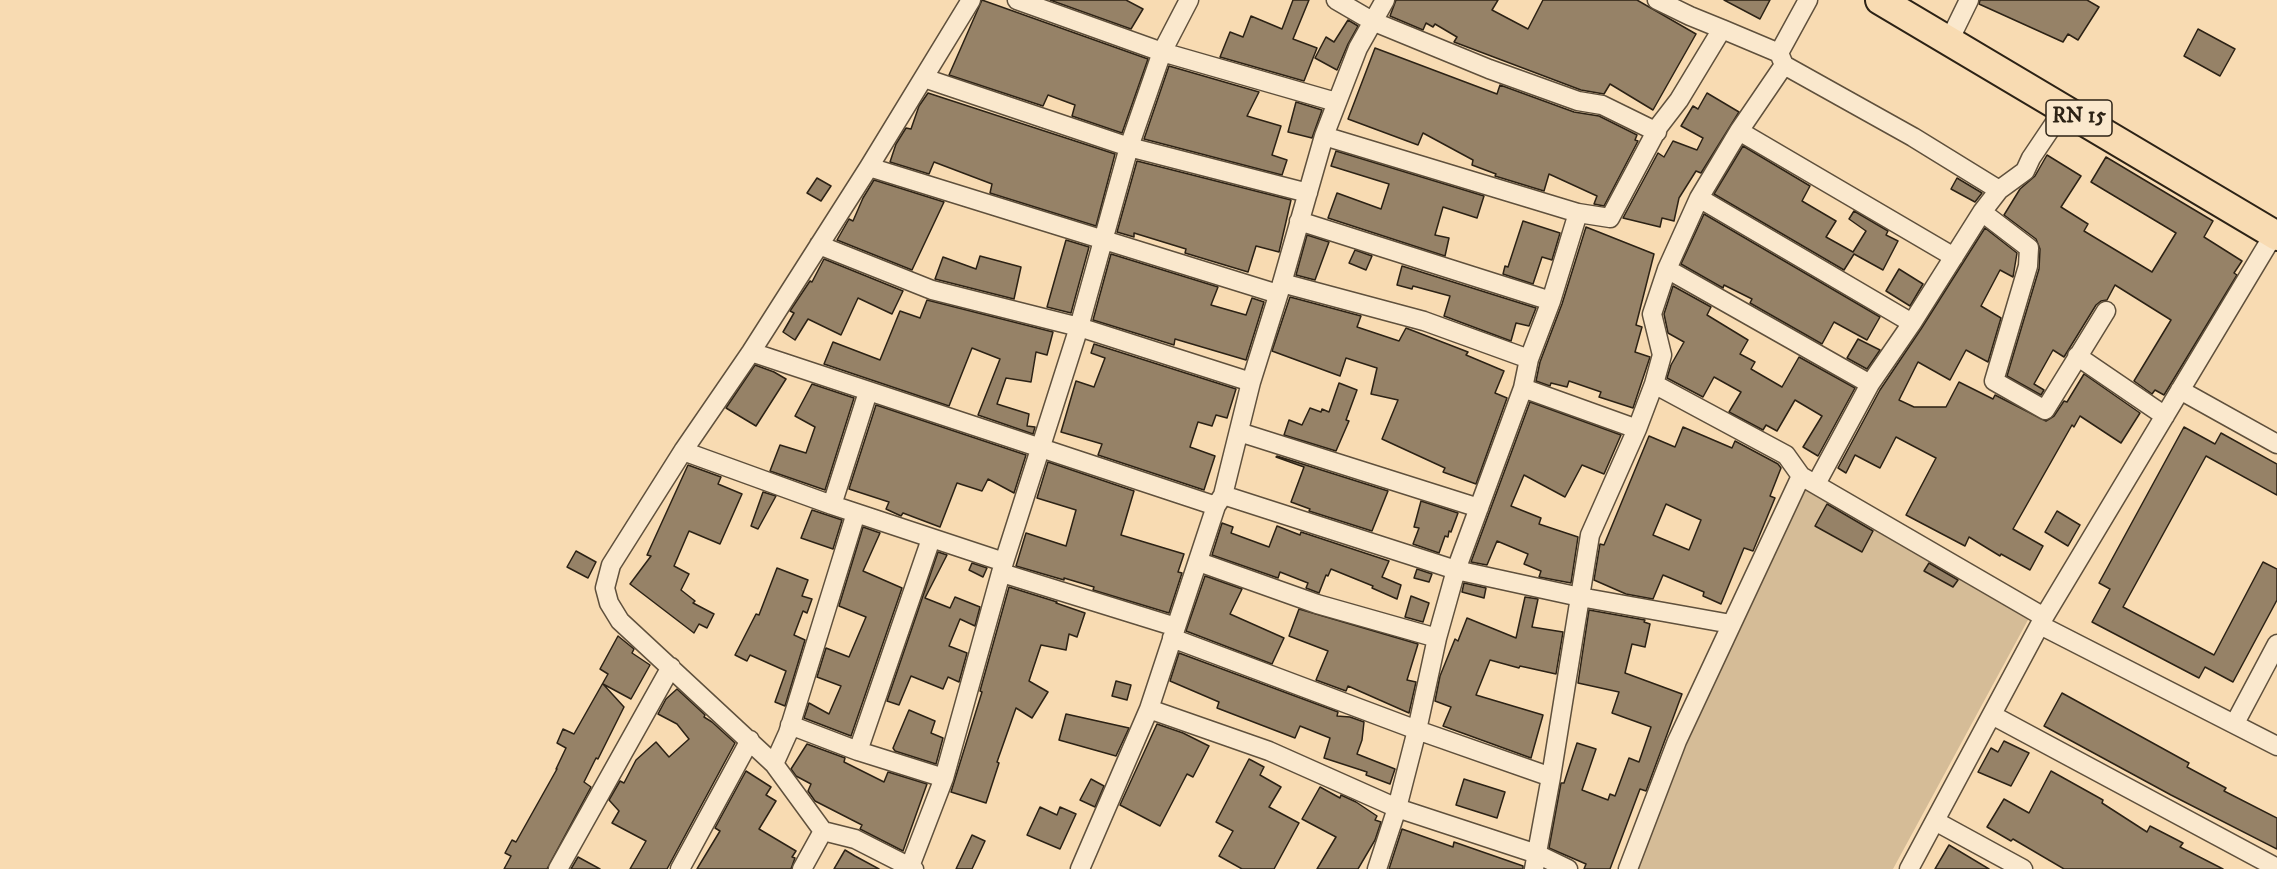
<!DOCTYPE html>
<style>
body{margin:0}
canvas{display:block;background:#f8dbb2}
</style>
<canvas width="2277" height="869"></canvas>
<script>
const context = document.querySelector('canvas').getContext('2d');
context.lineJoin = 'round';
function fill(path, color) { context.fillStyle = color; context.fill(path, 'evenodd'); }
function trace(path, color, width, dash) { context.strokeStyle = color; context.lineWidth = width; context.lineCap = dash ? 'butt' : 'round'; context.setLineDash(dash || []); context.stroke(path); }
function write(font, color, halo, rows, align = 'center') {
  context.font = font + ' "IM FELL DW Pica",serif'; context.lineWidth = 5; context.setLineDash([]); context.textBaseline = 'middle'; context.strokeStyle = halo; context.fillStyle = color; for (const [text, x, y, turn = 0] of rows) {
    context.save(); context.translate(x, y); context.rotate((+turn || 0) * Math.PI / 180); context.textAlign = isNaN(turn) ? turn : align; if (halo) context.strokeText(text, 0, 0); context.fillText(text, 0, 0); context.restore();
  }
}
const green = new Path2D(`
 M1801,485L2029,618L1893,869H1631Z`);
const building = new Path2D(`
 M982,0L1148,59L1122,133L1072,116L1075,105L1048,95L1043,106L949,75Z
 M1050,0H1126L1143,9L1131,29Z
 M1293,0H1309L1293,39L1317,48L1304,81L1220,57L1230,32L1243,37L1251,16L1282,29Z
 M1396,0H1498L1492,10L1528,29L1543,0H1637L1696,34L1653,110L1610,84L1604,94L1581,90L1454,42L1457,37L1435,24L1433,27L1426,23L1423,30L1390,16Z
 M1724,0H1770L1760,19Z
 M1980,0H2087L2099,7L2078,40L2068,34L2063,42L1979,4Z
 M1348,20L1358,26L1348,44L1337,70L1315,58L1326,37L1334,42Z
 M2198,29L2235,49L2220,76L2184,56Z
 M1375,48L1497,94L1500,85L1574,112L1599,116L1637,135L1635,140L1638,141L1604,206L1594,204L1597,196L1549,174L1544,191L1495,176L1496,174L1472,165L1473,160L1423,133L1418,145L1348,119Z
 M1169,66L1259,92L1247,116L1281,126L1272,155L1287,160L1282,175L1144,139Z
 M928,93L1115,154L1096,226L990,193L992,184L934,162L929,174L890,162L896,144L906,128L911,129L919,106Z
 M1707,93L1739,112L1701,173L1696,171L1679,198L1674,221L1662,218L1660,227L1623,218L1658,153L1664,157L1673,141L1697,150L1703,138L1681,126L1693,106L1698,109Z
 M1296,102L1322,110L1312,138L1288,132Z
 M1743,146L1810,186L1802,201L1836,221L1826,237L1853,252L1866,231L1849,219L1854,211L1888,231L1886,235L1898,241L1883,270L1854,254L1844,270L1714,194Z
 M1336,151L1484,196L1477,218L1443,207L1435,235L1449,238L1445,256L1328,218L1337,193L1381,209L1389,184L1331,166Z
 M2047,155L2081,176L2061,207L2088,224L2084,231L2152,272L2176,233L2091,182L2106,157L2213,221L2204,237L2242,261L2234,273L2237,275L2164,395L2155,390L2152,394L2134,381L2171,320L2115,285L2107,300L2101,301L2096,305L2064,357L2053,350L2034,384L2044,390L2041,395L2007,376L2039,269L2040,249L2036,239L2004,215L2020,189L2035,176Z
 M1137,161L1291,200L1279,252L1256,246L1248,272L1185,253L1186,249L1134,233V237L1117,232Z
 M817,178L831,186L821,201L807,193Z
 M1957,178L1982,193L1975,202L1951,189Z
 M874,180L944,202L912,270L837,240L849,219L853,221L863,198Z
 M1704,214L1880,317L1867,340L1834,322L1822,344L1750,303L1752,299L1724,285L1723,288L1681,264Z
 M1523,221L1560,233L1552,260L1542,257L1533,284L1503,274L1505,266L1508,267Z
 M1586,227L1654,254L1636,325L1642,327L1635,352L1650,357L1633,408L1599,397L1601,392L1569,381L1567,387L1551,383L1550,386L1536,381L1540,362L1562,304Z
 M1985,228L2017,253L2013,277L2000,270L1981,306L2001,318L1988,362L1966,350L1950,380L1918,362L1899,400L1914,407H1946L1959,382L1993,399L1995,395L2046,421L2054,416L2064,401L2067,402L2084,374L2140,413L2121,443L2080,416L2074,427L2072,425L2013,529L2043,546L2030,570L2001,554L2000,556L1969,537L1965,546L1906,515L1936,458L1896,437L1880,468L1855,455L1846,473L1838,468L1880,390L1921,329Z
 M1307,235L1329,242L1315,280L1296,275Z
 M1066,240L1089,247L1071,313L1047,307Z
 M1355,250L1372,256L1366,270L1349,263Z
 M1111,254L1218,287L1211,305L1246,315L1252,298L1264,302L1246,360L1175,339L1174,345L1093,320Z
 M980,256L1021,267L1014,299L935,279L943,257L976,269Z
 M824,259L903,291L892,314L858,298L841,335L808,319L795,340L783,332L794,313L790,311L810,281L812,282Z
 M1402,266L1536,308L1529,326L1516,323L1511,341L1444,316L1450,296L1413,286L1412,289L1397,285Z
 M1899,269L1923,284L1910,306L1886,291Z
 M1673,286L1711,307L1707,315L1748,340L1740,354L1755,362L1751,369L1782,387L1799,357L1855,388L1818,456L1803,447L1822,416L1795,400L1777,431L1766,425L1763,430L1729,412L1741,392L1714,377L1703,397L1667,378L1671,365L1684,342L1668,333L1664,314Z
 M1290,297L1361,316L1357,327L1399,341L1406,328L1468,352L1466,355L1504,371L1495,393L1507,398L1476,484L1443,472L1445,468L1382,439L1398,400L1371,394L1377,368L1346,358L1340,376L1272,351Z
 M927,300L1053,332L1047,355L1036,352L1031,382L1006,378L997,404L1029,414L1027,426L1035,427L1033,434L978,415L1000,359L972,348L949,406L824,364L833,342L880,360L900,311L920,318Z
 M1858,339L1880,350L1867,369L1847,358Z
 M1094,344L1236,389L1227,418L1216,415L1212,426L1198,422L1190,447L1215,456L1204,490L1098,455L1102,444L1061,432L1076,381L1094,387L1105,358L1091,353Z
 M755,365L774,372L786,379L756,426L726,408Z
 M1339,383L1357,390L1346,420L1349,421L1336,451L1284,435L1289,420L1302,425L1310,408L1321,412L1322,409L1329,412Z
 M812,384L854,398L825,490L770,471L780,445L806,453L815,427L795,416Z
 M1530,402L1621,435L1604,474L1582,465L1565,497L1524,475L1511,506L1541,518L1539,524L1578,537L1571,583L1539,577L1541,571L1524,564L1528,554L1497,541L1487,565L1471,562Z
 M876,405L1026,455L1014,493L988,479L982,491L957,483L940,527L903,513L901,516L886,509L889,502L849,489Z
 M1683,427L1732,448L1735,441L1778,464L1781,468L1770,496L1775,498L1753,551L1744,548L1721,604L1703,596L1704,592L1663,575L1653,599L1626,594L1594,580L1600,544L1604,545L1649,436L1675,447ZM1666,504L1701,520L1689,550L1653,535Z
 M2184,427L2215,444L2221,433L2277,464V495L2206,456L2123,607L2214,655L2263,562L2277,569V600L2233,682L2205,667L2199,678L2092,622L2110,589L2099,583Z
 M1277,456L1388,491L1372,531L1309,511L1310,509L1291,502L1304,467L1276,457Z
 M1048,462L1134,491L1121,535L1184,554L1178,572L1182,573L1169,613L1093,590L1094,587L1064,578V580L1016,566L1026,533L1066,546L1076,510L1037,498Z
 M688,465L721,477L718,484L742,494L720,544L689,531L674,566L689,574L681,590L695,601L693,603L714,614L707,628L699,624L694,633L630,584L651,556L647,555Z
 M763,492L776,496L758,529L751,526Z
 M1421,501L1458,513L1451,532L1449,531L1448,537L1445,536L1439,553L1413,544L1419,528L1414,527Z
 M1827,504L1873,531L1862,552L1815,526Z
 M812,510L842,520L833,549L801,538Z
 M2057,511L2080,525L2068,546L2045,532Z
 M1222,523L1233,527L1231,533L1269,547L1277,526L1300,535L1301,532L1389,561L1382,577L1401,585L1397,599L1372,588L1373,586L1331,569L1328,576L1326,575L1319,593L1306,588L1308,583L1280,572L1278,578L1212,555Z
 M863,527L880,533L863,571L902,588L851,736L804,718L809,703L829,714L841,686L817,677L826,648L849,657L866,617L839,606Z
 M576,551L596,562L588,578L567,567Z
 M938,552L947,555L925,598L950,608L955,597L980,607L975,626L960,619L949,646L967,653L959,682L948,677L943,689L911,676L899,705L887,701Z
 M972,563L987,568L983,577L969,570Z
 M1929,563L1958,580L1953,587L1924,571Z
 M777,568L808,580L802,596L812,599L807,613L803,611L794,635L805,640L785,706L775,702L786,671L750,655L747,661L735,655L756,614L759,615Z
 M1417,569L1432,574L1429,582L1414,578Z
 M1205,576L1242,589L1230,614L1284,638L1272,664L1186,631Z
 M1464,583L1486,588L1484,598L1462,592Z
 M1009,587L1057,602L1056,603L1085,613L1077,637L1069,634L1066,650L1041,645L1029,681L1048,692L1032,718L1016,708L997,762L999,763L986,803L951,792L982,692L980,691Z
 M1411,596L1429,603L1423,622L1405,617Z
 M1525,597L1538,599L1532,627L1563,632L1556,674L1520,666L1519,668L1490,660L1476,695L1543,715L1531,758L1443,726L1451,707L1435,701L1440,676L1455,639L1458,641L1467,618L1516,638Z
 M1299,609L1418,644L1407,680L1416,682L1409,713L1348,686L1346,691L1316,680L1328,651L1289,636Z
 M1589,610L1645,620L1644,622L1650,624L1645,647L1632,644L1625,673L1682,694L1646,791L1640,789L1610,869H1584L1586,864L1549,848L1561,783H1564L1577,743L1596,749L1582,790L1608,800L1610,794L1615,796L1629,758L1639,762L1651,727L1612,713L1619,692L1578,683Z
 M618,636L634,649L632,653L650,665L631,699L603,684L624,707L598,759L596,758L584,782L591,787L547,869H504L511,856L505,853L512,840L516,842L557,769H556L566,748L557,743L563,729L574,734L608,674L600,669Z
 M1179,653L1338,712L1337,716L1350,717L1364,722L1362,740L1357,754L1395,769L1390,784L1366,775L1367,772L1324,758L1330,738L1300,726L1295,738L1217,708L1219,702L1170,681Z
 M1116,681L1131,685L1127,700L1112,696Z
 M677,689L705,715L704,717L712,722L735,743L667,869H630L646,841L612,823L619,811L609,800L620,781L624,783L636,760L656,742L669,757L689,739L677,724L658,714L666,699Z
 M2062,693L2189,763L2187,767L2226,788L2224,791L2277,818V849L2171,795L2044,726Z
 M909,710L935,721L931,733L943,738L936,764L895,751L893,748Z
 M1066,714L1129,728L1116,756L1059,740Z
 M1157,724L1183,733L1209,746L1193,777L1187,774L1160,826L1120,805Z
 M2004,741L2029,753L2011,786L1978,772L1991,748L1998,752Z
 M807,744L845,758L844,762L884,782L888,772L927,784L903,851L860,829L862,825L815,801L808,791L811,784L796,776L791,769Z
 M1249,759L1264,767L1260,775L1281,787L1269,807L1299,823L1274,869H1242L1219,856L1233,831L1216,822Z
 M746,771L771,787L766,795L776,801L759,829L796,851L792,857L795,858L791,869H697L720,831L715,828Z
 M2051,771L2103,800L2102,803L2147,832L2150,826L2183,843L2180,847L2223,869H2064L2013,839L2011,841L1987,827L2004,799L2029,813Z
 M1091,779L1104,786L1095,807L1080,800Z
 M1464,779L1505,792L1497,818L1456,805Z
 M1320,787L1340,798L1341,795L1356,802L1377,816L1375,820L1381,822L1375,840L1358,869H1317L1336,837L1302,819Z
 M1040,807L1057,815L1060,807L1076,814L1060,849L1027,835Z
 M1402,829L1453,847L1454,842L1523,866V869H1389Z
 M972,835L985,841L972,869H956Z
 M1949,845L1989,869H1935Z
 M845,850L855,856L879,869H834Z
 M578,857L600,869H571Z`);
const minor = new Path2D(`
 M1017,0L1162,52L1336,102
 M1336,0L1372,21L1489,69L1578,101L1602,105L1657,132
 M1657,0L1690,16L1722,29
 M1949,41L1969,0
 M1784,65L1913,137L1999,190
 M924,78L1129,147L1308,193
 M1739,131L1954,257
 M1324,136L1578,213L1610,218L1659,126L1679,100L1722,29L1779,53
 M869,167L1278,294
 M1699,198L1912,323
 M1982,212L2029,248L2028,266L1994,381L2045,410L2106,311
 M1299,221L1551,301
 M819,245L932,290L1079,327L1251,382
 M1667,269L1870,384
 M1282,283L1424,321L1529,359
 M751,352L1216,506
 M2077,356L2165,416
 M1654,384L1786,455L1801,476L2044,617
 M1523,388L1637,429
 M2180,390L2277,444
 M1239,432L1479,508
 M683,451L832,505L1004,562
 M1816,484L1870,384L1912,323L1982,212L1999,190L2025,171L2031,158L2064,109
 M1223,495L1456,570L1580,597L1731,624
 M832,505L868,392
 M1199,562L1317,604L1437,638
 M1002,573L1176,627
 M2040,625L2277,746
 M1172,638L1417,730L1551,777
 M1149,709L1269,751L1397,808L1537,854L1568,869
 M1992,715L2277,868
 M2235,723L2277,644
 M790,725L858,751L944,778
 M858,751L931,539
 M774,764L788,733L856,513
 M1935,821L2023,869
 M558,869L671,667
 M680,869L750,740
 M802,869L823,831
 M909,869L944,778L1004,562L1079,327L1129,147L1162,52L1189,0
 M914,869L855,839L823,831L774,764L620,621L609,603L605,588L611,565L683,451L751,352L869,167L971,0
 M1080,869L1149,709L1216,506L1223,495L1251,382L1282,283L1324,136L1358,48L1385,0
 M1377,869L1397,808L1417,730L1437,638L1456,570L1523,388L1529,359L1551,301L1578,213
 M1534,869L1551,777L1590,535L1637,429L1654,384L1662,355L1652,314L1667,269L1699,198L1739,131L1784,65L1779,53L1808,0
 M1628,869L1677,741L1801,476
 M1909,869L2044,617L2274,234`);
const primary = new Path2D(`
 M1880,0L2277,236`);
const shields = [
 [2079,118,66]
];
const shieldNames = [
 ["RN 15",2079,118]
];
fill(green, '#d5bc97');
fill(building, '#968267');
trace(building, '#2c2215', 1.5);
trace(minor, '#5f503c', 21);
trace(primary, '#2c2215', 32);
trace(minor, '#fae8cd', 18);
trace(primary, '#f8dbb2', 28);
for (const [x, y, w] of shields) { const box = new Path2D(); box.roundRect(x - w / 2, y - 18, w, 36, 4.5); context.fillStyle = '#fae8cd'; context.fill(box); trace(box, '#2c2215', 1.5); }
write('bold 21px', '#2c2215', null, shieldNames);
</script>
